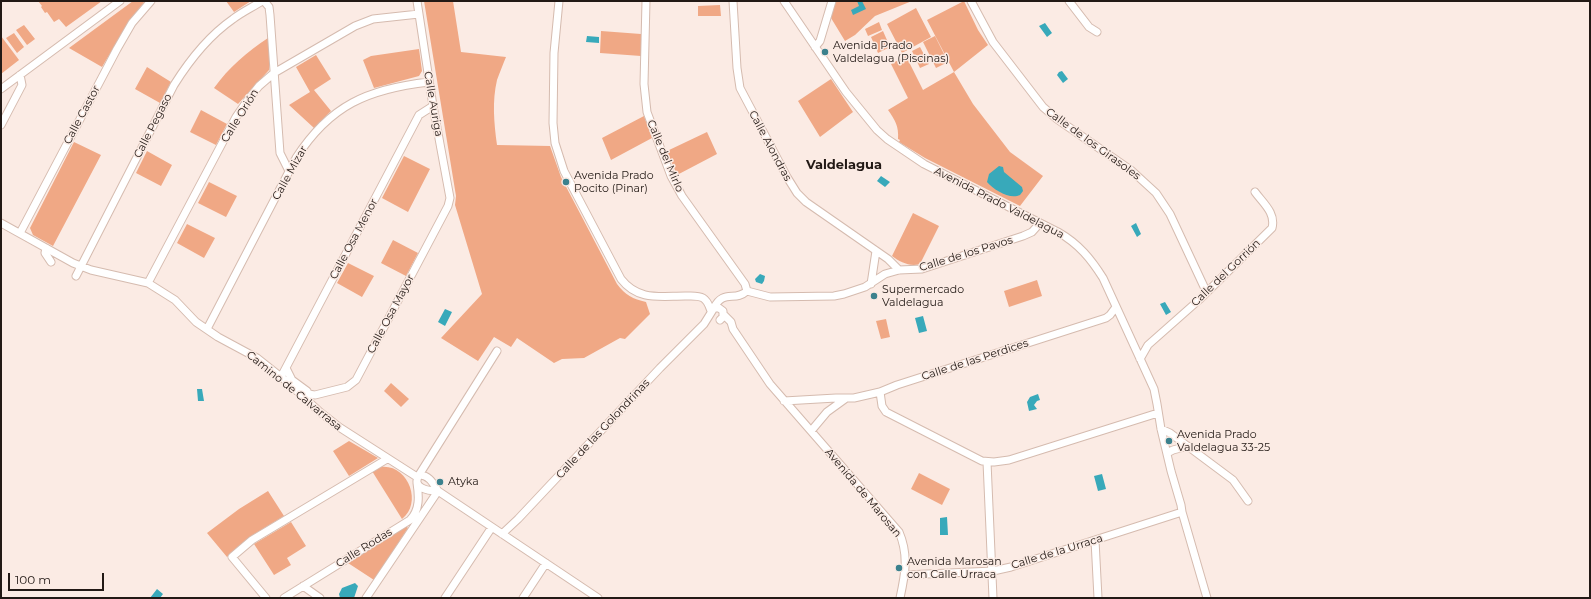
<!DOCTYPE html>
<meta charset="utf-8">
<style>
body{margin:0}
#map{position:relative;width:1591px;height:599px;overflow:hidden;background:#fbebe4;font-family:Montserrat,sans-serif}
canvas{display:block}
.frame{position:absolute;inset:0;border:2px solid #221915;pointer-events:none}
.scale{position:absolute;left:8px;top:573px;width:96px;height:18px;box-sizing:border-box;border:2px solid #221915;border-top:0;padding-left:5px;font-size:12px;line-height:14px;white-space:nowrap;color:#221915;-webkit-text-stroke:3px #fbebe4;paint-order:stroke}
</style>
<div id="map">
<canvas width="1591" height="599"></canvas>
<div class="frame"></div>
<div class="scale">100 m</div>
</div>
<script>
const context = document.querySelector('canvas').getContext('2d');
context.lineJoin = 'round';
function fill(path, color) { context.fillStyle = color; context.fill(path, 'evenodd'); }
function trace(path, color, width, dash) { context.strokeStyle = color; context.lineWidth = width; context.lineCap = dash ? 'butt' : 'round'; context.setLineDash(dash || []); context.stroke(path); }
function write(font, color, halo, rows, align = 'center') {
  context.font = font + ' Montserrat,sans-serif'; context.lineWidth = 3; context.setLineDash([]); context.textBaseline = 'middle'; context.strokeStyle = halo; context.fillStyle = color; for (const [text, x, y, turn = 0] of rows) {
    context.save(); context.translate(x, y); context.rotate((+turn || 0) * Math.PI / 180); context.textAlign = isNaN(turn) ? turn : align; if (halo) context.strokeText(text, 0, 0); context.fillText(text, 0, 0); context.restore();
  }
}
const green = new Path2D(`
 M38,1H102L66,27L59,19L54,22L47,12L45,13L41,7L42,6Z
 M133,1H145L130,20L102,67L69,48Z
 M226,1H251L234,12Z
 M424,1H453L461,52L506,57C503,64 500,72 497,80C492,101 494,123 497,145L550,146L561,177L617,284C625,295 633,299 646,302L650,314L625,339L620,338L584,358L562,359L554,363L517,338L511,347L494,337L478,361L441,338L482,294L455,205L456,196Z
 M836,1H912L875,16L855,35L845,41L831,18Z
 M964,1L978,30L988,45L954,72L973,104L1010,152L1043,176L1020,206L925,158L899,142L900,140L898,139C899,126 895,120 888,110L908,98L891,64L906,56L923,90L954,72L927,20Z
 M720,5L721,16H698V6Z
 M916,8L931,37L902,53L887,24Z
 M879,22L882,30L868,36L865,29Z
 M24,25L35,39L27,45L16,30Z
 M601,31L641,34V56L600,53Z
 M883,31L890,47L878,53L871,37Z
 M14,33L24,47L17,53L6,38Z
 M1,36L19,60L1,74Z
 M935,36L948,62L936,68L923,42Z
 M268,38L270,64L269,70L238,104L214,88C229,67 247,52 268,38Z
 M920,47L929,64L920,68L912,51Z
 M419,49L422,71L419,76L374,88L363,60L371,56Z
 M316,55L331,79L314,90L331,111L314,128L289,105L310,92L296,67Z
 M147,67L171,82L160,103L135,89Z
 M831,79L853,112L820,137L798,101Z
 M201,110L227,124L216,145L190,132Z
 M644,116L652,138L611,160L602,138Z
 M707,132L717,154L677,175L667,151Z
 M74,142L101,155L53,246L33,235L30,228Z
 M147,151L172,165L161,186L136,173Z
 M404,156L430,169L408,212L382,198Z
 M209,182L237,196L226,217L198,203Z
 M913,213L939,226L920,264C910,267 900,262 892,256Z
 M187,224L215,238L204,258L177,243Z
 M393,240L418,253L406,276L381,263Z
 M348,263L374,276L362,297L337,283Z
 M1037,280L1042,296L1009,307L1004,291Z
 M886,319L890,337L881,339L876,321Z
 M391,383L409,399L401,407L384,391Z
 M349,441L378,458L349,476L333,451Z
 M381,467C408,464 423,503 402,519L372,471Z
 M919,473L950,489L942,505L911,489Z
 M268,491L284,516L251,536L227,557L207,533L239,509Z
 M291,522L306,546L287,558L291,565L274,575L254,544Z
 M405,527H407L408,528L374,580L348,563Z`);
const water = new Path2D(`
 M857,1H862L866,9L853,15L851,10L859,6Z
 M1045,23L1052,33L1047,37L1039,26Z
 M587,36L599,37V43L586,42Z
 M1062,71L1068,79L1063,83L1057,75L1059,72Z
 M999,166L1003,167L1004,172L1022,187L1023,191L1020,195C1010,200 994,190 987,182L989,174Z
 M881,176L890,182L885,187L877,181Z
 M1136,223L1141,234L1137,237L1131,226Z
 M760,274L765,276L764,281L762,284L756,282L755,279Z
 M1165,302L1171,312L1166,315L1160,304Z
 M445,309L452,312L445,326L438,322Z
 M923,316L927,331L919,333L915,318Z
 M197,389H202L204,401H198Z
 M1038,394L1040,400L1037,401L1034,405L1037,409L1029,411L1027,402L1030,397Z
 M1102,474L1106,489L1098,491L1094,476Z
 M947,517L948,535H940V518Z
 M355,583L358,586L354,598H340L339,594L342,588Z
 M157,589L163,594L160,598H150Z`);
const minor = new Path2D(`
 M264,1L269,7L270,15L280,153L289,171
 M559,1L554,53L553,123L555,143L564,171L621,279C638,301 660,296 685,296C690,296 698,295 703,298C708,301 709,306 711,311
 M646,1L644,84L647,112L671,176L682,196L745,284L747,291
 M733,1L737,68L740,88L787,177L797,193L806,202L888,259L899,270
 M784,1L846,92L877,130L887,139L924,164L1058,232C1079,244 1091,259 1103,278L1154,389L1157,404L1161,429L1171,471L1181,505L1182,512L1207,598
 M971,1L993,42L1043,107L1057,119L1132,171L1156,193L1170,214L1206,291
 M1069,1L1089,27L1097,32
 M815,47L820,41L832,1
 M1,89L120,1
 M1,125L22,85L20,75
 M1,223L73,263L91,270L148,283L175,300L196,322L218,337L257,358L286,381L320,412L339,427L417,477
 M20,233L117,49L132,23L151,1
 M46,248L45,253L51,262
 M76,276L174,85C189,61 210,35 233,19C242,12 253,7 262,1
 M148,283L236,117L247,101L259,86L274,73L355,26L373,19L419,14
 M871,284L876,251
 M747,291L770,297L834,296L844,294L865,287L885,274L899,270L922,269L1023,236L1032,232L1040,223
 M714,308C723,289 735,302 747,291
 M724,315L731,322L733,329L770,384L899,532C909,555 905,575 900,598
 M207,329L296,158C330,105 368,89 429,82
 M1140,359L1148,345L1200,299L1272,228C1276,213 1263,203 1255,192
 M286,368L292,380L307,391
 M281,377L419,115L433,106
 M297,391C304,391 309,395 315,395L347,387L356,380L448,206L450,198L433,106L417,1
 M880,392L882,406L886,412L982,461L994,462L1009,460L1158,413
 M784,401L836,398H854L880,392L897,385L1106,318L1110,315L1116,307
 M1161,429L1170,433L1233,480L1248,501
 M811,431L827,412L845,399
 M1167,453L1173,450L1188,446
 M987,462L993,598
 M419,475L497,351
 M438,491C428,491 411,488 419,475C429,475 433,483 438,491L598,598
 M502,534L518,519L660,368L704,324L714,308H719L723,311V317L720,320
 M1095,540L1098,598
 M905,575L993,571L1011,567L1182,512
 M303,586L320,598
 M266,598L232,557L252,540L387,459
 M284,598L410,520C420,510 419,496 417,483
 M366,598L438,491
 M445,598L492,527
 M523,598L546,563`);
const markers = [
 [825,52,4,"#3b818d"],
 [566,182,4,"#3b818d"],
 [874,296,4,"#3b818d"],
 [1169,441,4,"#3b818d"],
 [440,482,4,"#3b818d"],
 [899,568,4,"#3b818d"]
];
const poiNames = [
 ["Avenida Prado",833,46],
 ["Valdelagua (Piscinas)",833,59],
 ["Avenida Prado",574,176],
 ["Pocito (Pinar)",574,189],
 ["Supermercado",882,290],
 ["Valdelagua",882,303],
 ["Avenida Prado",1177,435],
 ["Valdelagua 33-25",1177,448],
 ["Atyka",448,482],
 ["Avenida Marosan",907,562],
 ["con Calle Urraca",907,575]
];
const streetNames = [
 ["Calle Auriga",433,104,80],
 ["Calle Castor",82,115,-62],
 ["Calle Orión",240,116,-58],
 ["Calle Pegaso",153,126,-63],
 ["Calle de los Girasoles",1093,144,36],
 ["Calle Alondras",770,146,62],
 ["Calle del Mirlo",665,156,67],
 ["Calle Mizar",290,173,-61],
 ["Avenida Prado Valdelagua",999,203,27],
 ["Calle Osa Menor",354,239,-62],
 ["Calle de los Pavos",966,254,-17],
 ["Calle del Gorrión",1226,273,-44],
 ["Calle Osa Mayor",391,314,-62],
 ["Calle de las Perdices",975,360,-18],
 ["Camino de Calvarrasa",294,391,39],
 ["Calle de las Golondrinas",603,429,-47],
 ["Avenida de Marosan",863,493,50],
 ["Calle Rodas",364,548,-32],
 ["Calle de la Urraca",1057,552,-17]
];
const quarterNames = [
 ["Valdelagua",844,165]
];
fill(green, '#f0a885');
fill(water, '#38a9ba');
trace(minor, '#d5bbaf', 9);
trace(minor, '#fff', 7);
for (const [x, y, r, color] of markers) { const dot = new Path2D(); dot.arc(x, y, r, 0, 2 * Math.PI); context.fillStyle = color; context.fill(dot); trace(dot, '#fbebe4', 1.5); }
write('11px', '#221915', '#fbebe4', poiNames, 'left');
write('11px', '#221915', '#fbebe4', streetNames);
write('bold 13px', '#221915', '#fbebe4', quarterNames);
</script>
